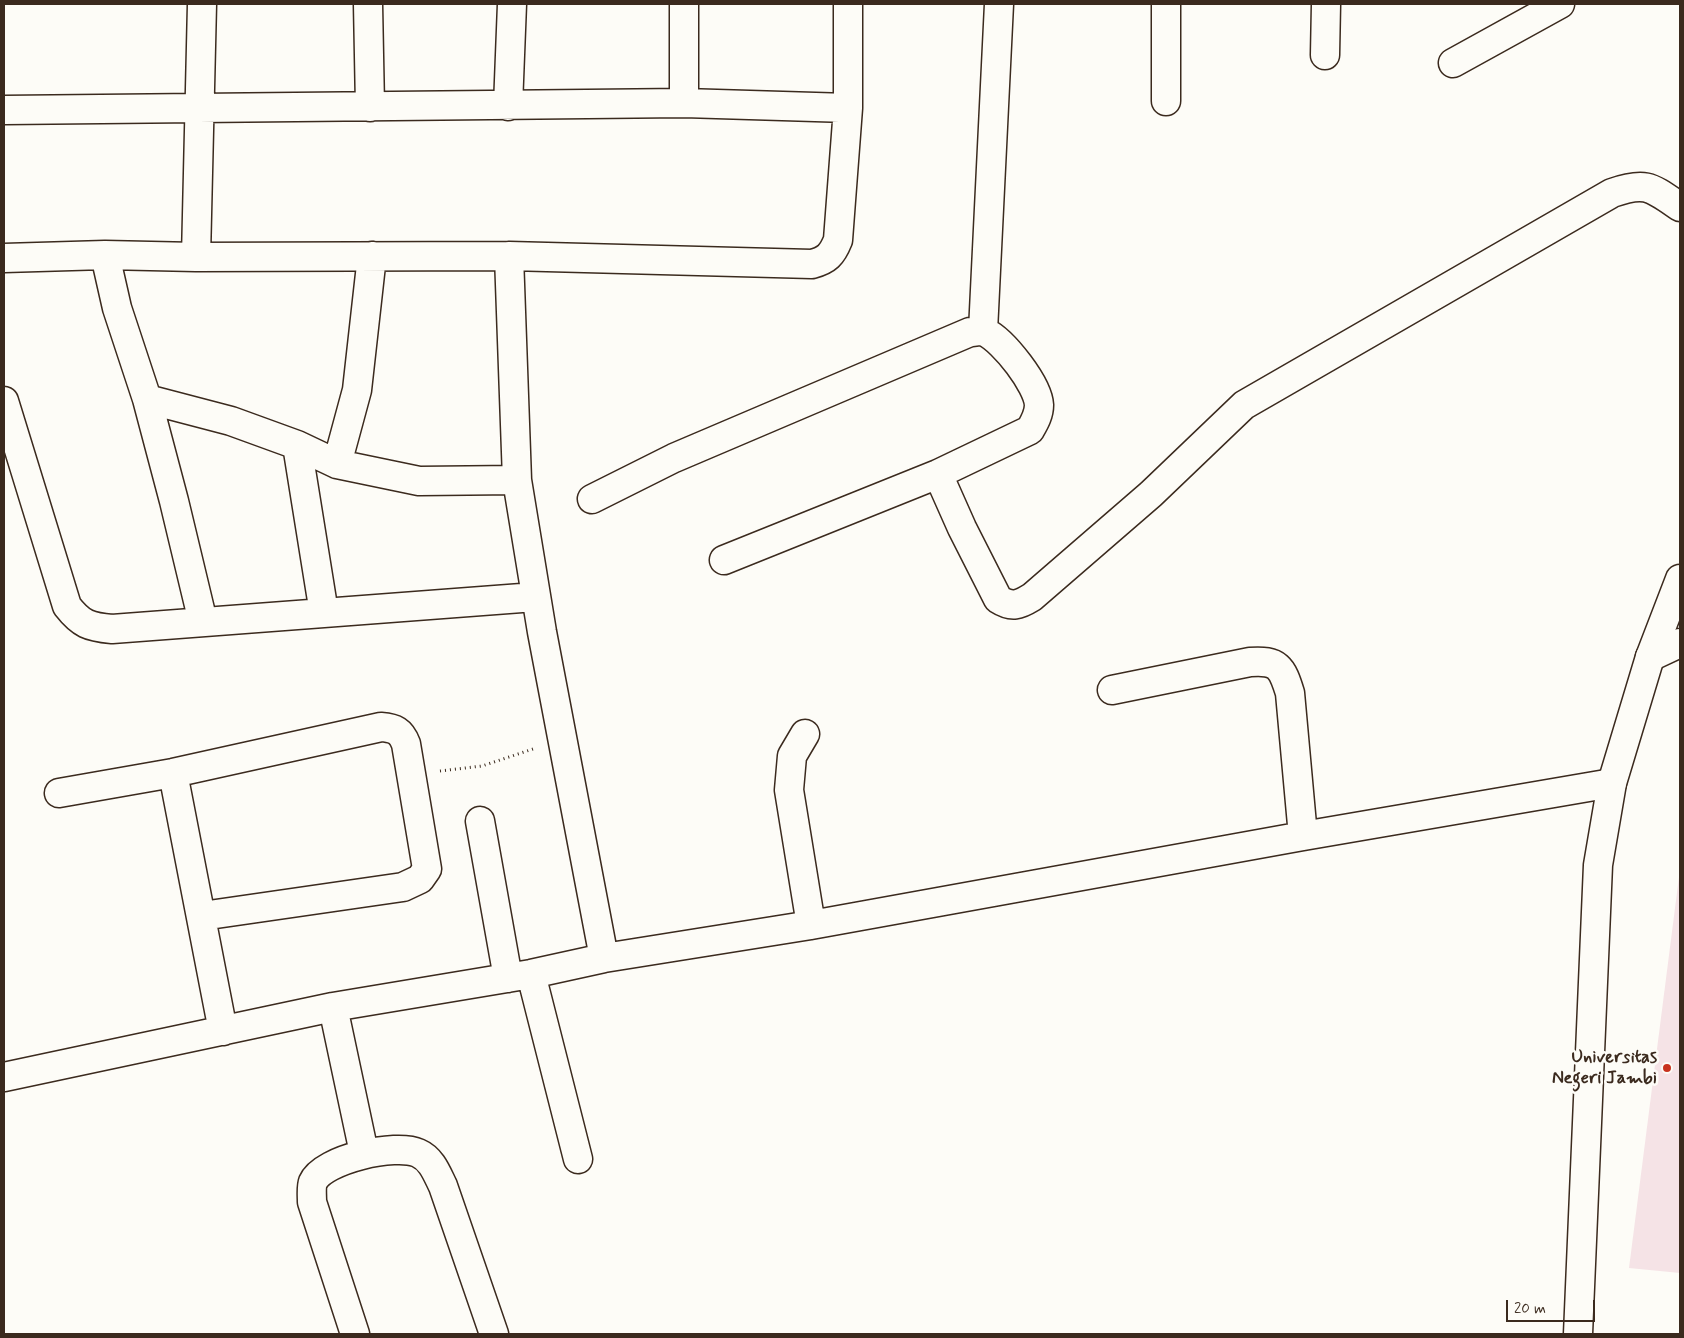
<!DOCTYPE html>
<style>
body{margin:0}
#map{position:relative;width:1684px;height:1338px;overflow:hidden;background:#fdfcf7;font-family:Mynerve,sans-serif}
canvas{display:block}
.frame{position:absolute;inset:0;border:5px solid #3b2a1e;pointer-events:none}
.scale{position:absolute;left:1506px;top:1300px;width:89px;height:22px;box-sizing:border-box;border:2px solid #3b2a1e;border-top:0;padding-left:6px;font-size:15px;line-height:18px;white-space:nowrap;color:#3b2a1e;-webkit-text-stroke:4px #fdfcf7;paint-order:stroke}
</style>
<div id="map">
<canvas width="1684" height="1338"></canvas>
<div class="frame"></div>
<div class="scale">20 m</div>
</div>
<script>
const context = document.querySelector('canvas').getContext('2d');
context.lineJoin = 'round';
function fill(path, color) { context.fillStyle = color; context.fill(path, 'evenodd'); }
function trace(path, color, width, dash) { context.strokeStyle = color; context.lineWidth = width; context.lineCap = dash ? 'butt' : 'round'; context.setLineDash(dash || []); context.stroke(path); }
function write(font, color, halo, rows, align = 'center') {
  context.font = font + ' Mynerve,sans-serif'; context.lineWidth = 5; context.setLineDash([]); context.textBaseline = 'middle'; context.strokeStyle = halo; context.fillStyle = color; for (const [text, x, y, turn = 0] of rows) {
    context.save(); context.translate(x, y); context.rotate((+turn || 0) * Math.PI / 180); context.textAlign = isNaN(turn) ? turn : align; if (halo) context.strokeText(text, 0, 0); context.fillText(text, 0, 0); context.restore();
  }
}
const built = new Path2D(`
 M1680,869V1273L1629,1268Z`);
const path = new Path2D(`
 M440,771L482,766L536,748`);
const minor = new Path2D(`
 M368,4L370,107
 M1325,55L1326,4
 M1453,63L1560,4
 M1166,101V4
 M684,103V4
 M508,106L512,4
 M4,110L684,103L848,108
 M105,255L117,308L147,399
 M196,257L202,4
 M4,258L105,255L196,257L509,256
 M983,331L999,4
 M4,401L67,606C81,624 89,627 112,629L535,597
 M297,445L324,613
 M337,464L357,390L372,256
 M938,474L962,528L998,599C1012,608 1019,605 1032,597L1151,494L1244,405L1612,193C1646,181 1651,187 1680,207
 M592,499L674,458L970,332C975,332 981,330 985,332C1004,341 1038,385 1039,405C1039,415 1034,423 1030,430L938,474L724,560
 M203,622L174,501L147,399L231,421L297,445L337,464L419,481L517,480
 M1650,657L1680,643
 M1112,690L1250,662C1278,660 1282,667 1290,693L1303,836
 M805,734L792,756L789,790L811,925
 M173,773L223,1031
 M59,793L173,773L381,727C395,728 401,731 406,744L427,869L420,879L403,887L202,916
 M480,821L508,978
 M604,958L542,632L517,480L509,256L812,264C827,260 832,255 838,240L848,108V4
 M531,974L578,1159
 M333,1007L364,1153
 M4,1077L333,1007L531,974L604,958L811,925L1303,836L1612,783
 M355,1334L312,1202C312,1196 311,1187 313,1182C323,1159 396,1143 418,1153C432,1159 437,1174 443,1186L494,1334`);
const highway = new Path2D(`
 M1578,1334L1598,865L1612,783L1650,657L1680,579`);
const markers = [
 [1667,1068,5,"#c8321e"]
];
const poiNames = [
 ["Universitas",1657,1058],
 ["Negeri Jambi",1657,1079]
];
fill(built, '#f5e3e6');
trace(minor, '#3b2a1e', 31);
trace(highway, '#3b2a1e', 31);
trace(path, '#3b2a1e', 3, [1, 4]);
trace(minor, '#fdfcf7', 28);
trace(highway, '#fdfcf7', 28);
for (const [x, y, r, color] of markers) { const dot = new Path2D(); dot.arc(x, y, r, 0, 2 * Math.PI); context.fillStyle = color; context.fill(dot); trace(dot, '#fdfcf7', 2); }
write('bold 18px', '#3b2a1e', '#fdfcf7', poiNames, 'right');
</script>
